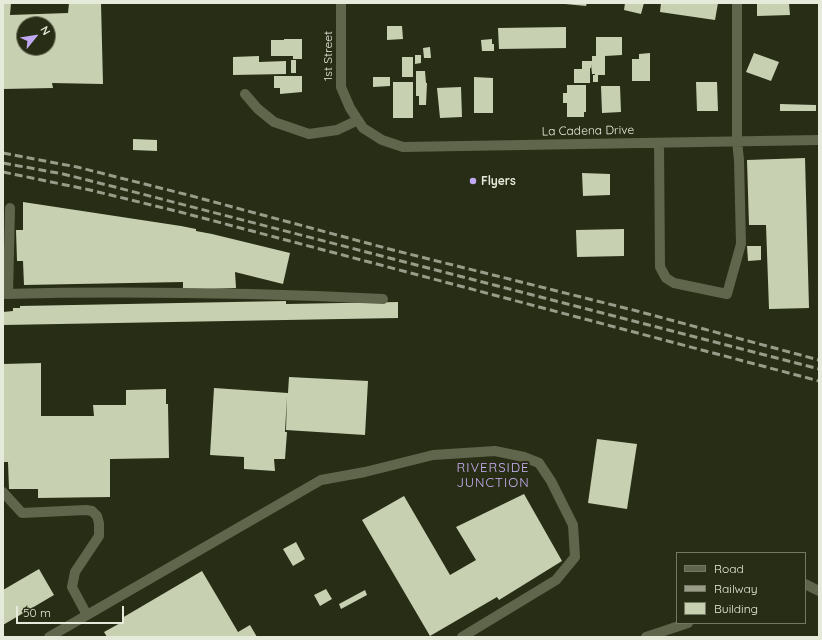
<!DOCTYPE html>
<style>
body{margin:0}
#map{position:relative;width:822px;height:640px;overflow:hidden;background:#282d15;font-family:Quicksand,sans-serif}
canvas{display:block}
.frame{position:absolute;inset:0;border:4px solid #e6eadb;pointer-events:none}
.legend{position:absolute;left:676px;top:552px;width:130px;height:72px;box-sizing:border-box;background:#282d15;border:1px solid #747964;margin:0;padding:5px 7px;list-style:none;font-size:12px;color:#e6eadb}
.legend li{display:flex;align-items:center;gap:8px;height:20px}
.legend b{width:20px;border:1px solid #747964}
.north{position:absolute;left:16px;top:16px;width:40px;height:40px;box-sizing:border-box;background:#282d15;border:1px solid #747964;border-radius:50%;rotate:60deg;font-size:11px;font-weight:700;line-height:16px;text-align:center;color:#e6eadb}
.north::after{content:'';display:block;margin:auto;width:14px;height:18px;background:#c1a8f3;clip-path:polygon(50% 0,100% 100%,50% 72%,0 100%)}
.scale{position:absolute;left:16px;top:606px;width:108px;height:18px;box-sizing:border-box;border:2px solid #e6eadb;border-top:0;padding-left:5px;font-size:12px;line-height:14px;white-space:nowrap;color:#e6eadb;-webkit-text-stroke:3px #282d15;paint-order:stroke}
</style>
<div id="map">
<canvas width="822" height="640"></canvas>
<div class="frame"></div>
<ul class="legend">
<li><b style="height:5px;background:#60664c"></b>Road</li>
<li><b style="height:5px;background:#989c89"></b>Railway</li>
<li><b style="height:11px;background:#c8d0b2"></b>Building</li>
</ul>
<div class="north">N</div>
<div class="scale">50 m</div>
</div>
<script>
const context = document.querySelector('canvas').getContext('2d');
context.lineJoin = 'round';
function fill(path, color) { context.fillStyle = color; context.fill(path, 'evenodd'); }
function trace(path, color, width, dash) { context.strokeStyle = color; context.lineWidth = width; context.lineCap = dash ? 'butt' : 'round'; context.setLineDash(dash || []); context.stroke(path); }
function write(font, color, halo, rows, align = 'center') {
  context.font = font + ' Quicksand,sans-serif'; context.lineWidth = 4; context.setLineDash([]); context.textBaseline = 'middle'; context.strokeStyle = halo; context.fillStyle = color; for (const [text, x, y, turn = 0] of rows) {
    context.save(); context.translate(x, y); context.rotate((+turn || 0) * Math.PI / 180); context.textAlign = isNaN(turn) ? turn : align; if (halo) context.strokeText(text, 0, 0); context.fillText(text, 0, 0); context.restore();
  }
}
const building = new Path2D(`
 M3,3H11L10,15L68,13L69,3H101L103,84L52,83L53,88L3,89ZM24,24H48V48H24Z
 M565,3H587L586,6L565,4Z
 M625,3H644L641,14L624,10Z
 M661,3H718L715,20L660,12Z
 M757,3H789L790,15L757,16Z
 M387,26H402L403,39L387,40Z
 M566,27V48L499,49L498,28Z
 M596,37H622V55L605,56V75H598V82H593V75H595V74H592L591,64V68H590V83H574V69H582V61H592V56H596Z
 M284,39H302V59H293V56H271V40H284Z
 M492,39V44H494V51H482L481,40Z
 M430,47L431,58H424L423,48Z
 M650,53V81H632V59H639V54Z
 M754,53L779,62L771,81L746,72Z
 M415,55H421V63L415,64Z
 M259,56V62L286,61V74L233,75V57Z
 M402,57H413V77H402Z
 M291,60H296V73H291Z
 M416,71H425L426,83H427L426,105H419V96H416Z
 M274,76H302V92L280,94V88H274Z
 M373,77H390V86L373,87Z
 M474,77L493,78V113H474Z
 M393,82H413V118H393Z
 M696,82H717L718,111H697Z
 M567,85H586V112H584V117H567V103H563V93H567Z
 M601,86H620L621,112L602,113Z
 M461,87L462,117L440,118L437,88Z
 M780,104L816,105V111H780Z
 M133,139L157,140V151L133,150Z
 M805,158L809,308L769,309L766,225H749L747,160Z
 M582,173L610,174V195L583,196Z
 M23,202L181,226L196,229V231L212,234L290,253L283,284L235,272L236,288L183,290V282L24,285L23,261H17L16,230H23Z
 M624,229V256L577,257L576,230Z
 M747,246H761V260L748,261Z
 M286,301V304L398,302V318L3,325V312L13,311V308H20V306Z
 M41,363V416H94L93,405H126V390L166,389V404H168L169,458L110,459V497L38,498V489H9L8,462H3V364Z
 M289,377L368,381L365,435L286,430L287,396L285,432H287L285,459H274L275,471L244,469V457L210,455L214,388L288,393Z
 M597,439L637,444L627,509L588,503Z
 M524,494L562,561L499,600L497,597L430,636L362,520L404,496L450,575L476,560L456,527Z
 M296,542L305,559L293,566L283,549Z
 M39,569L54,595L3,625V590Z
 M202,571L238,632L250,625L257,637H107L104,632L124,621L122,618Z
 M326,589L332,599L320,606L314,595Z
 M365,590L367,595L341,609L339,604Z`);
const minor = new Path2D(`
 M341,3V87L350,108L363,128L382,140L403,147L819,140
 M245,94L258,109L274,122L309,134L337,130L358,120
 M659,143L660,267L666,278L674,283L727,294L741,244L739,160L737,141V3
 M3,294C129,291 256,293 383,299
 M8,294L10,208
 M3,492L22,513L86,510L92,511L97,516L99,523V536L75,572L72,587L87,615
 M805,584L819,591
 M49,637L321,480L365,472L433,455L495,451L524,457L539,463L551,481L573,525L575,557L556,580L462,637
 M646,637L688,623`);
const rail = new Path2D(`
 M3,153L77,167L188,195L393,250L637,311L819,360
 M3,163L63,174L115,187L819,369
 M3,172L90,190L180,212L819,381`);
const markers = [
 [473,181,4,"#c1a8f3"]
];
const streetNames = [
 ["1st Street",328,56,-90],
 ["La Cadena Drive",588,131,-1]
];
const poiNames = [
 ["Flyers",481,181]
];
const neighbourhoodNames = [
 ["RIVERSIDE",493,468],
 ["JUNCTION",493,483]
];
fill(building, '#c8d0b2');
trace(minor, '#60664c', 10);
trace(rail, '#989c89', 3, [8, 4]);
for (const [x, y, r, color] of markers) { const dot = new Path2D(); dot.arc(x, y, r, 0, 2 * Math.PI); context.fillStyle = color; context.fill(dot); trace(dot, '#282d15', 1.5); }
write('12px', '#e6eadb', '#282d15', streetNames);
write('bold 12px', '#e6eadb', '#282d15', poiNames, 'left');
context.letterSpacing = '1px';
write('13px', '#c9b1f7', '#282d15', neighbourhoodNames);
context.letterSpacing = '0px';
</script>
